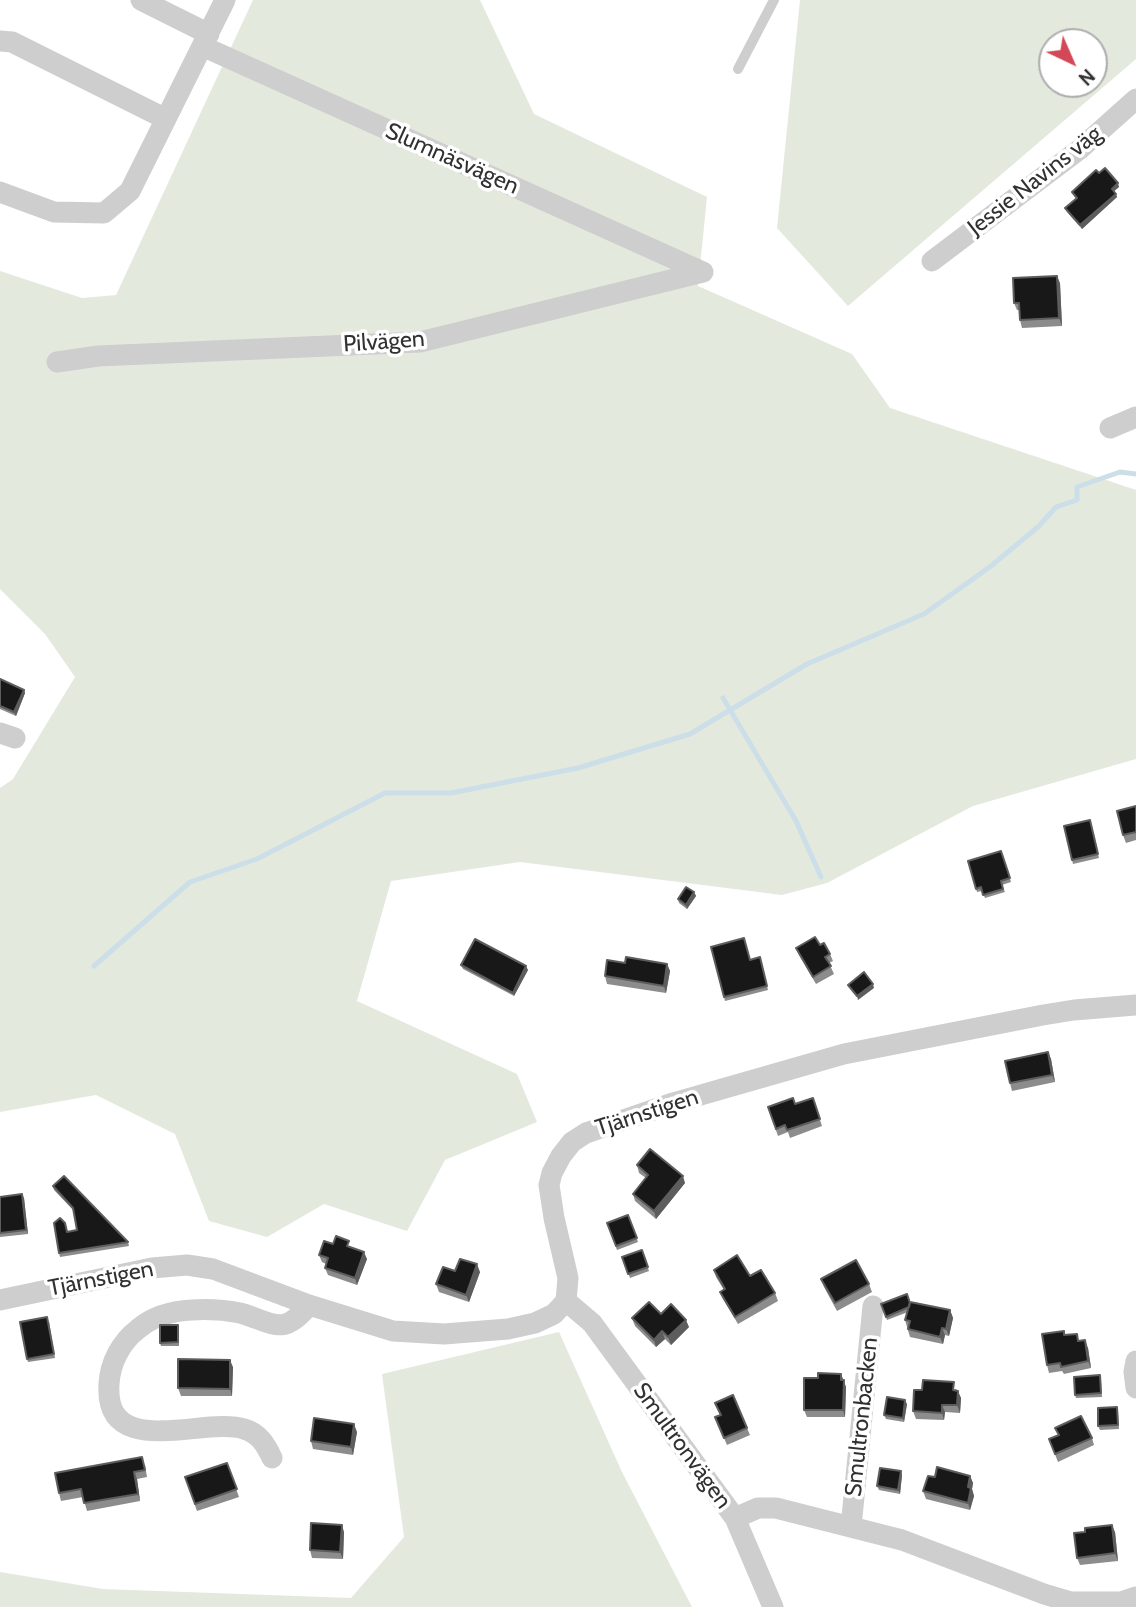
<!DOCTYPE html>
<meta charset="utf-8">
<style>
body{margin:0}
#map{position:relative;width:1136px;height:1607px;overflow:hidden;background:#fff;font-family:Cabin,sans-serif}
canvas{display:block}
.north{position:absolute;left:1038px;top:28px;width:70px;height:70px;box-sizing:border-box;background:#fff;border:2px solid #adadad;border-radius:50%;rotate:136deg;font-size:19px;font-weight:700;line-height:28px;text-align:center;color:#313131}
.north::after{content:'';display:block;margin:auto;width:24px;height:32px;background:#d34856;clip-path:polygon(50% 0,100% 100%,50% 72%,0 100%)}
</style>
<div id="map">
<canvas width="1136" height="1607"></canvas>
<div class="north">N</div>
</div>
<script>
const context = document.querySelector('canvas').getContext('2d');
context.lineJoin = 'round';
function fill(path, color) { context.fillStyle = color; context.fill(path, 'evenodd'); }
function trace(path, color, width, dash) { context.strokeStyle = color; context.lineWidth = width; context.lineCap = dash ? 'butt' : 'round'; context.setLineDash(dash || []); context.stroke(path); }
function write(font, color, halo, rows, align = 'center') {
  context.font = font + ' Cabin,sans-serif'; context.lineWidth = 7; context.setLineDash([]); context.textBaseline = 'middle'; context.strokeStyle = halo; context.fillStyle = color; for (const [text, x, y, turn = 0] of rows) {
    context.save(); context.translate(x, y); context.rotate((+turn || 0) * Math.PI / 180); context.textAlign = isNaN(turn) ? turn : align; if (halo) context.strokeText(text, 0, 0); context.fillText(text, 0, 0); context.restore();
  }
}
const green = new Path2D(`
 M253,0H480L534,114L707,197L698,286L852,354L890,408L1136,490V759L973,806L827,883L782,895L520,862L391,881L357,1001L517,1074L537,1122L445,1160L407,1231L324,1204L267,1237L209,1221L175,1134L96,1095L0,1112V788L13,779L75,677L45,634L0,589V271L82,298L116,295Z
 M800,0H1136V59L848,306L777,228ZM1052,42H1094V84H1052Z
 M559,1332L622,1472L692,1607H0V1572L103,1589L351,1598L404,1537L382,1374Z`);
const stream = new Path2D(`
 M723,698L796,821L821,877
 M94,966L190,882L257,859L385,793H451L578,768L690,734L807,664L924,614L991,566L1039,526L1056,507L1077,500V487L1120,472L1136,474`);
const service = new Path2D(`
 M738,69L774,0`);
const minor = new Path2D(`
 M141,0L209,34
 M0,41L12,42L166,119
 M202,46L703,272
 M0,192L54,212L104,213L130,191L225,0
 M932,261L1080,149L1136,99
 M57,362L98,356L420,342L703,272
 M1110,428L1136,417
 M0,733L15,738
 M0,1300L152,1268L187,1265L213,1269L309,1305L393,1331L444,1334L508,1329L535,1323L554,1314L566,1301L568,1278L554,1218L549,1185L552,1173L561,1156L572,1142L586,1133L673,1103L844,1054L1043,1015L1074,1010L1136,1005
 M566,1301L592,1323L735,1518L773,1607
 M1136,1361L1134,1372L1136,1388
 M272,1458C266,1445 259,1433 244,1429C205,1416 104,1462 109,1384C110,1363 121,1342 138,1329C153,1316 172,1311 192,1310C207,1309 225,1310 240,1313C273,1322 282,1338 309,1305
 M735,1518L758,1508H776L902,1540L1044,1594L1071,1602H1121L1136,1597
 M851,1527L873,1306`);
const wall = new Path2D(`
 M1099,173L1119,187L1114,191L1117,197L1082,229L1067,212L1065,208L1076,199L1072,192Z
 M1060,283L1062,326L1022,328L1020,320L1019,310H1017L1014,303Z
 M0,679L24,690L25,693L16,716L0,709Z
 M1136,806V840L1126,843L1123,835Z
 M1090,820L1099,858L1073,864L1072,860Z
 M1001,851L1011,882L1002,885L1005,892L985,898L982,891L977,892L968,861Z
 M694,892L696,896L687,909L679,903L678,899Z
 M820,945L830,954L833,961L829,963L834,974L816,984L799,955L796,948Z
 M711,947L750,960L760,957L768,990L725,1001Z
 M625,963L667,964L670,971L666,993L607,984L605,976Z
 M461,965L528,970L514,996L463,969Z
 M1048,1052L1051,1059L1055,1082L1012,1091L1010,1083Z
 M813,1098L822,1126L790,1138L788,1132L778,1136L768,1107L795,1104Z
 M637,1165L685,1183L656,1219L635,1201L633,1194L646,1178L639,1173Z
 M53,1186L128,1242L129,1246L60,1257L59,1253L65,1223L68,1232L77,1230L74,1211L54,1190Z
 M0,1197L24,1198L28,1234L0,1237Z
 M628,1215L638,1242L617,1250L607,1223Z
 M333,1244L351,1248L367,1259L357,1285L328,1275L325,1268L326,1264L322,1262L319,1255Z
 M642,1250L649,1271L630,1278L622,1257Z
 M714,1270L775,1293L778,1301L738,1324L723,1299L720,1292L724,1290L716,1277Z
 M455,1271L480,1272L469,1302L439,1292L436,1284Z
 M821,1279L869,1284L872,1292L837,1311L824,1287Z
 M910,1303L950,1310L953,1318L949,1336L945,1335L943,1344L910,1337L905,1320L908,1312L887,1320L881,1304Z
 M661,1314L689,1327L671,1345L665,1339L656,1347L635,1326L632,1318Z
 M49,1321L55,1358L28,1362L27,1359Z
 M179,1328V1346H161L160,1343Z
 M1064,1331L1065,1335L1080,1341L1088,1348L1091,1368L1064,1374L1062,1371L1049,1373L1047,1365Z
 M233,1367L232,1396H181L178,1388Z
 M841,1374L846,1387L845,1417H807L804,1410L818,1378Z
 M1100,1375L1101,1379L1102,1397L1076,1398L1075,1395Z
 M956,1389L961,1398L960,1413L945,1412L944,1420L916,1419L913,1411Z
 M715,1403L747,1428L750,1435L727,1445L715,1417L720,1415Z
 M907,1404L904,1422L886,1419L884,1415Z
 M1118,1411L1119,1429L1100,1430L1098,1426Z
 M357,1432L353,1455L313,1449L311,1441Z
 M1092,1438L1094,1445L1058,1462L1049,1439Z
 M227,1463L239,1497L197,1511L185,1477Z
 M145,1465L147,1477L137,1479L140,1501L87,1511L83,1497L61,1501L59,1493Z
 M902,1475L900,1494L879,1490L877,1486Z
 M970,1476L973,1483L972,1489L974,1496L970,1510L926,1499L923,1491L935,1477Z
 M344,1532L343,1559L312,1558L310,1550Z
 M1115,1532L1118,1561L1080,1565L1077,1558Z`);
const shadedWall = new Path2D(`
 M1118,183L1119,187L1113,192L1112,189Z
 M1116,194L1117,197L1082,229L1080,225Z
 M1057,276L1060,283L1062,326L1059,318Z
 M24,690L25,693L16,716L14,712Z
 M694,892L696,896L687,909L686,905Z
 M667,964L670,971L666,993L664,986Z
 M526,966L528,970L514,996L513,993Z
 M873,984L874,988L858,1000L857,996Z
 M1048,1052L1051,1059L1055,1082L1052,1075Z
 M683,1176L685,1183L656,1219L654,1211Z
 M22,1194L24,1198L28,1234L26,1230Z
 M364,1252L367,1259L357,1285L355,1278Z
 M477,1264L480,1272L469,1302L466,1295Z
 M950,1310L953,1318L949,1336L946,1329Z
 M686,1320L689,1327L671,1345L668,1337Z
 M942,1328L945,1335L943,1344L940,1337Z
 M662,1331L665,1339L656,1347L654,1340Z
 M1085,1340L1088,1348L1091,1368L1088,1361Z
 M230,1360L233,1367L232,1396L230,1389Z
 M841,1374L846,1387L845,1417L843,1410Z
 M958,1391L961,1398L960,1413L957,1405Z
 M905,1400L907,1404L904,1422L903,1418Z
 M942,1405L945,1412L944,1420L942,1413Z
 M354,1424L357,1432L353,1455L351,1447Z
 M901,1471L902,1475L900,1494L898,1490Z
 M134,1472L137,1479L140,1501L138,1494Z
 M970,1476L973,1483L972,1489L974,1496L970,1510L968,1503V1487Z
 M342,1525L344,1532L343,1559L340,1552Z
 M1112,1525L1115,1532L1118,1561L1115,1553Z`);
const building = new Path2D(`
 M1105,168L1118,183L1112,189L1116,194L1080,225L1065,208L1077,198L1072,192L1096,170L1099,173Z
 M1057,276L1059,318L1020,320L1019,303H1014L1013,278Z
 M0,679L24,690L14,712L0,706Z
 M1136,806V832L1123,835L1117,811Z
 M1090,820L1098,854L1072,860L1064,826Z
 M1001,851L1010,878L1001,881L1003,889L983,895L981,887L976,889L968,861Z
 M686,887L694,892L686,905L678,899Z
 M815,937L820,945L824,943L830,954L825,957L831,966L813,977L796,948Z
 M744,938L750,960L760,957L767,986L724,997L711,947Z
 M475,939L526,966L513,993L461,965Z
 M626,957L667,964L664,986L605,976L607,960L625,963Z
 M864,972L873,984L857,996L848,985Z
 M1048,1052L1052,1075L1010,1083L1005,1061Z
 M793,1098L795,1104L813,1098L820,1119L787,1130L785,1125L776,1129L768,1107Z
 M650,1149L683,1176L654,1211L633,1194L648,1175L637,1165Z
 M64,1176L128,1242L59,1253L54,1223L60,1218L65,1223L67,1232L77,1230L73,1208L53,1186Z
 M22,1194L26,1230L0,1233V1197Z
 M628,1215L637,1238L616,1246L607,1223Z
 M336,1236L349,1241L347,1246L364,1252L355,1278L325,1268L328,1258L319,1255L324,1241L333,1244Z
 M642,1250L648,1267L628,1274L622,1257Z
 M737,1255L750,1276L761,1270L775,1293L735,1317L720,1292L725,1289L714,1270Z
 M460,1259L477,1264L466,1295L436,1284L443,1267L455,1271Z
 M856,1260L869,1284L835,1303L821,1279Z
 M907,1294L910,1303L909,1307L886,1317L881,1304Z
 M649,1302L661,1314L671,1304L686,1320L668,1337L662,1331L654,1340L632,1318Z
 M910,1302L950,1310L946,1329L942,1328L940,1337L908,1329L910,1321L905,1320Z
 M47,1317L54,1354L27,1359L20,1322Z
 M160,1325H178V1342L160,1343Z
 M1064,1331V1335L1077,1334L1078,1341L1085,1340L1088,1361L1061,1367L1060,1363L1047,1365L1042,1334Z
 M178,1359L230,1360V1389L178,1388Z
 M818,1373L841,1374V1380H844L843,1410H804V1378H818Z
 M1100,1375L1101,1393L1075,1395L1074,1377Z
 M923,1380L954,1382L953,1390L958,1391L957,1405H942V1413L913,1411L914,1390H922Z
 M733,1395L747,1428L724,1438L715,1417L721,1415L715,1403Z
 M887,1397L905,1400L903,1418L884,1415Z
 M1117,1407L1118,1425L1098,1426V1408Z
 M1081,1416L1092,1438L1055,1454L1049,1439L1059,1435L1055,1428Z
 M314,1418L354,1424L351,1447L311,1441Z
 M142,1457L145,1470L134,1472L138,1494L84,1503L81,1489L59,1493L55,1473Z
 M227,1463L237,1489L195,1504L185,1477Z
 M937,1467L970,1476L968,1487L971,1488L968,1503L923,1491L928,1476L935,1477Z
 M880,1468L901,1471L898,1490L877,1486Z
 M311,1523L342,1525L340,1552L310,1550Z
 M1112,1525L1115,1553L1077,1558L1074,1533L1085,1532V1528Z`);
const streetNames = [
 ["Slumnäsvägen",452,159,24],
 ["Jessie Navins väg",1035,181,-38],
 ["Pilvägen",384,342,-4],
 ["Tjärnstigen",647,1113,-18],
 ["Tjärnstigen",101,1279,-11],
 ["Smultronbacken",862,1417,-84],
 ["Smultronvägen",682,1446,54]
];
fill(green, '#e4e9de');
trace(stream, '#ccdee7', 5);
trace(service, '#cecece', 10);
trace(minor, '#cecece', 21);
fill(wall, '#8c8c8c');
fill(shadedWall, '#5d5d5d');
fill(building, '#181818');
trace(building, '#5d5d5d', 2);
write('23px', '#313131', '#fff', streetNames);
</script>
